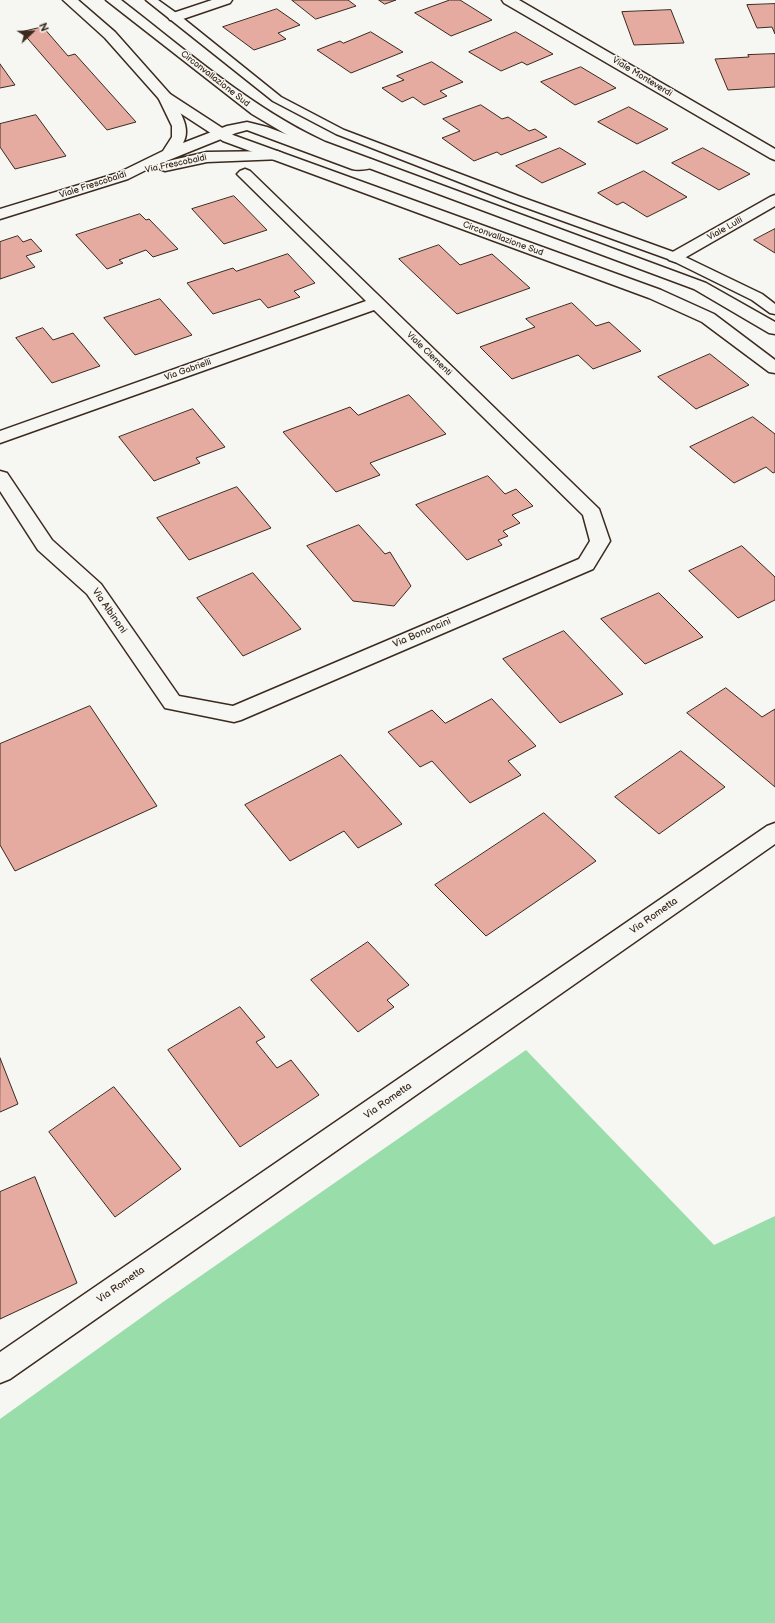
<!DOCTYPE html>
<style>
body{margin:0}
#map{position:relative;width:775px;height:1623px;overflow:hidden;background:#f6f6f2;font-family:"Balsamiq Sans",sans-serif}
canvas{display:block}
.north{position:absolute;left:12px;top:12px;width:40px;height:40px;-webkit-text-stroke:3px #f6f6f2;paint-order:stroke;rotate:68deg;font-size:11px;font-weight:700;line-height:16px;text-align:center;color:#3b2a1e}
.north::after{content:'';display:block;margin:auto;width:14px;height:18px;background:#3b2a1e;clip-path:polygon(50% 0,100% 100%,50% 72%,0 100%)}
</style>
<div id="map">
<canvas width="775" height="1623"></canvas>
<div class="north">N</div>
</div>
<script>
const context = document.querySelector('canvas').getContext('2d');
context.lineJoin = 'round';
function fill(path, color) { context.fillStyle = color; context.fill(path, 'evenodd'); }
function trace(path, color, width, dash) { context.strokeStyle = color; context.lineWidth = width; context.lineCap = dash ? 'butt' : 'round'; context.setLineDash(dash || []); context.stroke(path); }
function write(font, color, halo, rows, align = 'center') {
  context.font = font + ' "Balsamiq Sans",sans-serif'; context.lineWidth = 3; context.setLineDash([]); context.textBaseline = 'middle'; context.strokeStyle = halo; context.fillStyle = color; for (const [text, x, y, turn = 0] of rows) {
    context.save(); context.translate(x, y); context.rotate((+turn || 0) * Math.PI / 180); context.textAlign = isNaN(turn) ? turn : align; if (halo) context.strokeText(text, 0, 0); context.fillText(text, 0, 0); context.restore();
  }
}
const green = new Path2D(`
 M526,1050L714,1245L775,1216V1623H0V1419L163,1302Z`);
const building = new Path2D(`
 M292,0H348L356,6L316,19Z
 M379,0H396L385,4Z
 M450,0H460L492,20L451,36L415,13Z
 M775,4V34L772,27L757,28L747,5Z
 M277,9L300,25L278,33L286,39L254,50L223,27Z
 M671,10L684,43L634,45L622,12Z
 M43,27L68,56L75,54L136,122L107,130L22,32Z
 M371,32L403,52L351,73L317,50L340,41L343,43Z
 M516,32L553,54L527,65L522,62L501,71L469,52Z
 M775,54V87L728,90L715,59L749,57L748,55Z
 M432,62L463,82L440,91L447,96L424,105L413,97L402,102L382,88L404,80L397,76Z
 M0,64L15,85L0,88Z
 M581,67L616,88L575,105L541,82Z
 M481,105L502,119L508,117L529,131L535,129L547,137L501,155L497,152L474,161L442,138L460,131L443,119Z
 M629,107L668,129L637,144L598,122Z
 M36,115L66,156L15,169L0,147V124Z
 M560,148L586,164L542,183L516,166Z
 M703,148L750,174L719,190L672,163Z
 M644,171L687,197L647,217L623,202L617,205L598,193Z
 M234,196L267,230L224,244L192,209Z
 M140,214L146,220L149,219L178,249L153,257L146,250L119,260L123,263L107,269L76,235Z
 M775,229V253L754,240Z
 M18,236L23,242L31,239L42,251L26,256L35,267L0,279V242Z
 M439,245L460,265L492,254L530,288L457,314L399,259Z
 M288,254L315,283L294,291L300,297L268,308L260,299L213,314L187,283L233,268L236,271Z
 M160,299L192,335L135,355L104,318Z
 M572,303L596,326L609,322L641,351L593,369L578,355L512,379L480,347L535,327L526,319Z
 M43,328L53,340L73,333L100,366L52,383L16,338Z
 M710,354L749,385L696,409L658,377Z
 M409,395L446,434L370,463L380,475L336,492L283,432L350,407L358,415Z
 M193,409L225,447L196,458L200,463L154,481L119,437Z
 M753,417L775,434V472L773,473L766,467L734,483L690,447Z
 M488,476L505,494L516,489L533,506L512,515L520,523L503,531L508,536L498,540L502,545L467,560L416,505Z
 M237,487L271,528L189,560L157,518Z
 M359,525L385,554L390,552L411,586L394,606L353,601L307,546Z
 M742,546L775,577V600L738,618L689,571Z
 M253,573L301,629L243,656L197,598Z
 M659,593L703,637L645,664L601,619Z
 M564,631L623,694L560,723L503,659Z
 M726,688L762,717L775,709V787L687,713Z
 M492,699L536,746L508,761L521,775L470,803L432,761L420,767L388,732L432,710L445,723Z
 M90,706L157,806L15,871L0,845V744Z
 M681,751L725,787L659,834L615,797Z
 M341,755L402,824L358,848L344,831L290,861L245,805Z
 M544,813L596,861L486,936L435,885Z
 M368,942L409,985L387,1000L394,1007L358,1032L311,980Z
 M240,1007L265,1037L256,1042L277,1068L291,1060L319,1095L240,1147L168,1050Z
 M0,1058L18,1104L0,1112Z
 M114,1087L181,1169L115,1217L49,1132Z
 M35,1177L77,1283L0,1319V1192Z`);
const service = new Path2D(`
 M146,0H158L179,15L281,97L344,130L521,197L679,254L762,294L775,304V314L770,313L752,300L671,260L513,203L336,134L273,101Z`);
const minor = new Path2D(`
 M212,0H232L230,3L180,20H170L168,17L170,14Z
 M502,0H519L775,149V160L770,158L504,3Z
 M165,93L170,94L172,97C179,111 192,128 183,143L227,126L247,122L267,127L358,161L370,159L375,161L378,164L375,167C368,169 360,171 352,169L247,130L236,133L164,162L207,152L277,151L282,153L285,156L282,159L207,162L165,171L160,169L157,166L158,164L128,179L0,219V209L118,173L163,151L172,137V126L158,97L160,94Z
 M245,169L250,171L599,509L610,541L593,569L241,720L234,722L165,708L87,594L38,550L0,491V471L7,473L52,540L101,584L179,696L233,706L579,559L590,541L583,515L374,310L0,443V431L366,301L240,177L237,174L240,171Z
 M775,195V206L681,260L675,262L669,260L667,257L669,254L770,197Z
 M775,823V844L10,1379L0,1383V1352L767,826Z`);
const secondary = new Path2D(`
 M63,0H78L115,32L170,94L233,135L661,290L714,314L775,360V373L769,372L702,322L649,298L223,141L160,100L105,38Z
 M106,0H121C186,50 251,108 325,142L706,283L775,322V334L769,333L694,289L315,148L289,136L252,114Z`);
const farStreetnames = [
 ["Viale Monteverdi",642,77,31],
 ["Circonvallazione Sud",215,79,38],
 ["Via Frescobaldi",176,164,-12],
 ["Viale Frescobaldi",93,185,-18],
 ["Viale Lulli",725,229,-29],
 ["Circonvallazione Sud",503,239,20],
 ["Viale Clementi",429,354,44],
 ["Via Gabrielli",188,370,-20]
];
const streetNames = [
 ["Via Albinoni",109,611,55],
 ["Via Bononcini",422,633,-23],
 ["Via Rometta",654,916,-35],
 ["Via Rometta",388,1101,-35],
 ["Via Rometta",121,1285,-35]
];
fill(green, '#99deaa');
fill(building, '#e5aba1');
trace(building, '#3b2a1e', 1);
trace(service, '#3b2a1e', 3);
trace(minor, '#3b2a1e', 3);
trace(secondary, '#3b2a1e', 3);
fill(service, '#f6f6f2');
fill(minor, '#f6f6f2');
fill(secondary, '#f6f6f2');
write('9px', '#3b2a1e', '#f6f6f2', farStreetnames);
write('10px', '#3b2a1e', '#f6f6f2', streetNames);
</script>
